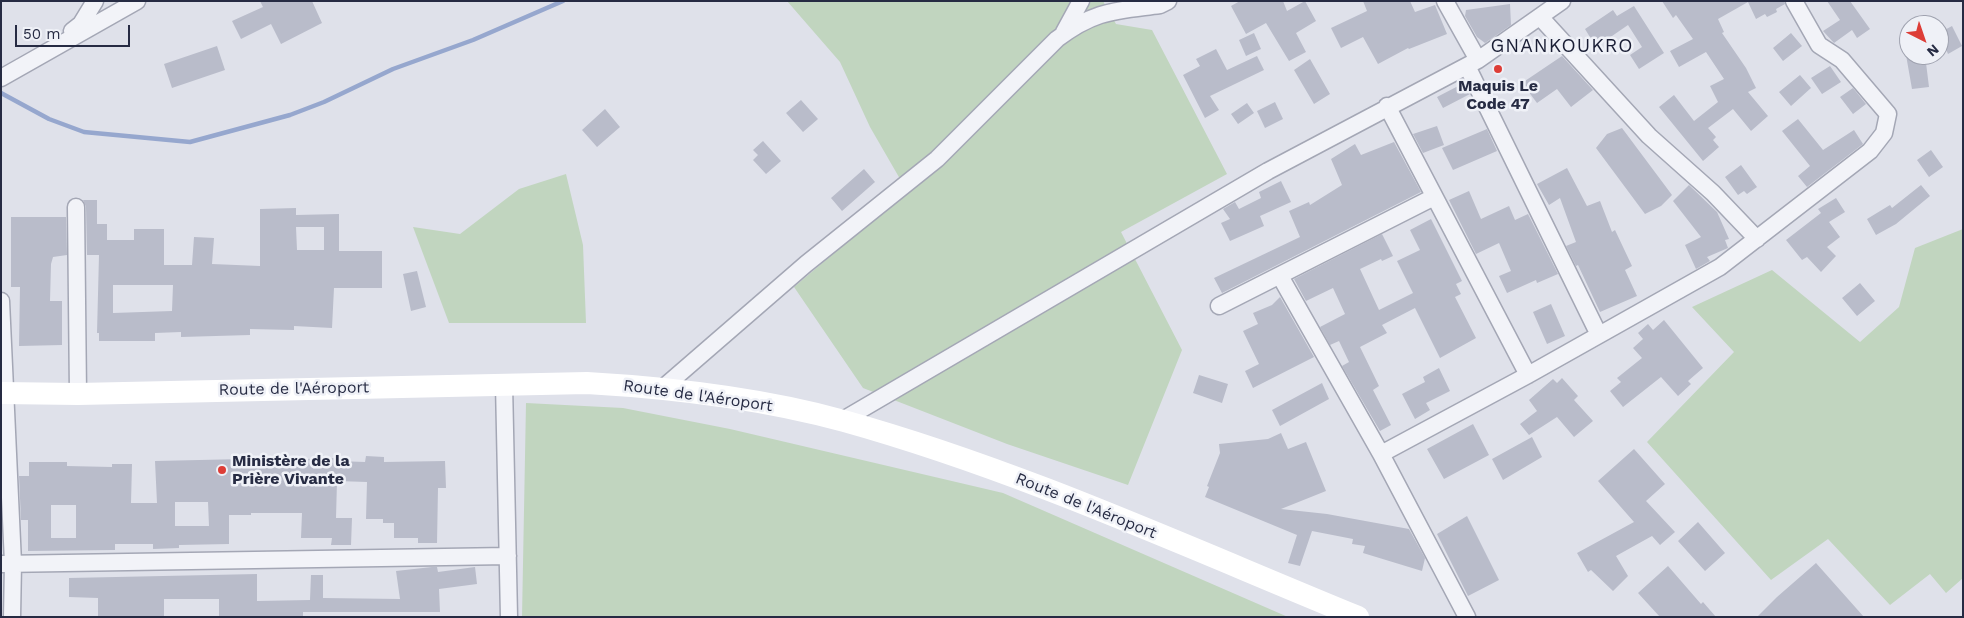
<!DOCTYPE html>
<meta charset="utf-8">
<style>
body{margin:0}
#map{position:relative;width:1964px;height:618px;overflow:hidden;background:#dfe1ea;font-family:"Work Sans",sans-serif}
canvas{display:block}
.frame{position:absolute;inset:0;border:2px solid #262b43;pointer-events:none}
.north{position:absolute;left:1899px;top:15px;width:50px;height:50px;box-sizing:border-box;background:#eff1f7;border:1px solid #9fa2af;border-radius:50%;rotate:139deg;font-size:14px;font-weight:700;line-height:20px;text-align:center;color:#262b43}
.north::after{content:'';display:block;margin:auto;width:18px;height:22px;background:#dd3d37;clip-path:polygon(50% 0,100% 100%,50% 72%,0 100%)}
.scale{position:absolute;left:15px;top:25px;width:115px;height:22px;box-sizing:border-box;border:2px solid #262b43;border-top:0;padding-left:6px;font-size:15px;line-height:18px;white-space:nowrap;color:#262b43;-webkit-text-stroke:4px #eff1f7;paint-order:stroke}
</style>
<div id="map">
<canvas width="1964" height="618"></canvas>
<div class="frame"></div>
<div class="north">N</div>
<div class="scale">50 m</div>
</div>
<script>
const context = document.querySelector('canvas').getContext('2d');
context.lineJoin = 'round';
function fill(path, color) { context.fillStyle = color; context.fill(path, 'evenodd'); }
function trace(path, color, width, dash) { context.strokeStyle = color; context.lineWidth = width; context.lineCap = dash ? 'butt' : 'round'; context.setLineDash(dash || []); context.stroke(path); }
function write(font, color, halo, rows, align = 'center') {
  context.font = font + ' "Work Sans",sans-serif'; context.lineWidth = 5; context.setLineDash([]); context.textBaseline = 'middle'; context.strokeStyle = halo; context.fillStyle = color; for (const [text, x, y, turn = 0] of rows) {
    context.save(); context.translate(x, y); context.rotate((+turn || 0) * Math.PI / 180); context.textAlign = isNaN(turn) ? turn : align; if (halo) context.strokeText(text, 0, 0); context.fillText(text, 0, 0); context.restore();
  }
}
const green = new Path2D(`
 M787,1H1103L1116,24L1152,30L1227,174L1121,232L1182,350L1128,485L1007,444L863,388L794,287L907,191L870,127L840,62Z
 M566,174L583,245L586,323H449L413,227L460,234L519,189Z
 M1963,229V578L1946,593L1930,574L1890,605L1828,539L1771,580L1647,442L1734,352L1692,307L1772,270L1860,342L1899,307L1915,248Z
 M526,403L623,408L730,429L1003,493L1288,617H522Z`);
const stream = new Path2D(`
 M1,93L49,119L84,132L190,142L290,115L324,102L393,69L473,40L563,1`);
const building = new Path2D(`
 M260,1H312L322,23L281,44L271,24L241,39L232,21L263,7Z
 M1240,1H1283L1287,11L1305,1L1316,21L1296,33L1306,52L1289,61L1266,23L1246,34L1231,6Z
 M1363,1H1410L1415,12L1435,5L1447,34L1409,49L1408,48L1378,64L1363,37L1341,48L1331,28L1367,11Z
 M1662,1H1784L1785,4L1776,9L1777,12L1767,17L1765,14L1756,19L1748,2L1718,19L1724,32L1722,33L1746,68L1756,88L1748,92L1768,116L1751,131L1733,109L1708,128L1716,137L1713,140L1719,147L1703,161L1659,107L1674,95L1694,121L1718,102L1710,86L1724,79L1706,52L1679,67L1670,51L1693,39L1676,15L1673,18Z
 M1827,1H1850L1870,29L1857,38L1852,30L1834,43L1823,31L1840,20Z
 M1510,4L1511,25L1485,43L1477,37L1465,16L1466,10Z
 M1634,6L1664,53L1639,69L1630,55L1642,47L1628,25L1596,47L1585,29L1613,10L1617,16Z
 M1952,26L1962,46L1948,54L1939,33Z
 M1254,33L1261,49L1246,56L1239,40Z
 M1791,33L1802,46L1783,61L1773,48Z
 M217,46L225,70L172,88L164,64Z
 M1216,49L1227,70L1257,56L1264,70L1210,96L1219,110L1205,118L1183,75L1200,66L1196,59Z
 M1906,55H1925L1929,87L1912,89Z
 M1562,56L1593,90L1571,107L1557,89L1537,103L1522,83Z
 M1310,59L1330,94L1314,104L1294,70Z
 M1830,66L1841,82L1822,94L1811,78Z
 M1800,75L1811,88L1791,106L1779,92Z
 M1464,83L1470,94L1443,108L1437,97Z
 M1853,88L1866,104L1853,114L1840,97Z
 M801,100L818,119L803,132L786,113Z
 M1275,102L1283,119L1265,128L1257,111Z
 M1247,103L1254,113L1238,124L1231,114Z
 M605,109L620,127L597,147L582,130Z
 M1798,119L1823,150L1854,130L1863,144L1807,187L1798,176L1810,166L1782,131Z
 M1437,126L1444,145L1423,153L1413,134Z
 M1622,128L1672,195L1661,206L1645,214L1596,148L1607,134Z
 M1487,129L1497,151L1453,170L1442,148Z
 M763,141L781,161L766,174L753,160L758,155L753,150Z
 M1394,142L1421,192L1222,293L1214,278L1300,237L1289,211L1309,202L1310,205L1342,185L1331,159L1355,144L1361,155Z
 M1931,150L1943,167L1929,177L1917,160Z
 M1741,165L1757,187L1747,194L1744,191L1738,195L1725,177Z
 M1567,168L1587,206L1600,201L1612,232L1615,230L1632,266L1625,270L1637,296L1600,312L1578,265L1576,266L1566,246L1576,242L1560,198L1549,205L1537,184Z
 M864,169L875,182L842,211L831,198Z
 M1281,181L1291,202L1260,216L1264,226L1230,241L1221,223L1230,219L1223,209L1235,202L1239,209L1261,198L1259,192Z
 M1689,185L1717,212L1729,239L1725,240L1728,248L1707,257L1710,261L1696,269L1685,245L1701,237L1673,201Z
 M1921,185L1930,196L1896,224L1876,235L1867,219L1890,205L1892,208Z
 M1469,191L1481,219L1509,206L1515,220L1528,214L1558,274L1537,283L1536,280L1507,293L1499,276L1511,271L1499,243L1476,254L1449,200Z
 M1836,198L1845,212L1829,222L1840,237L1827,247L1836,256L1821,272L1807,257L1802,260L1786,240L1821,213L1818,209Z
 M83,200H97V224H107V240H134V229H164V265H192L194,237L214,238L212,264L260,266V209L296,208V215L339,214V251H382V288H334L332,328L294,326V330L250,329V335L181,337V332L155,333V341H99V333H97L99,255H87L86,207ZM296,227H324V250H297ZM113,285H173L172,311L113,313Z
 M11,217H66L67,255L53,257L51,264L50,301H62V345L19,346L20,287H11Z
 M1431,219L1462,281L1456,284L1461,294L1455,297L1476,338L1440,358L1415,308L1382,325L1387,333L1360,347L1379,386L1373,390L1391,425L1380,431L1342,366L1349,362L1339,341L1330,345L1320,327L1345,314L1333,288L1306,301L1294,279L1382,234L1393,256L1382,261L1381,259L1360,269L1379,310L1413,293L1397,261L1420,250L1410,230Z
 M417,271L426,307L411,311L403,274Z
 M1860,283L1875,301L1857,316L1842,298Z
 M1280,297L1314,357L1253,388L1245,371L1259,364L1243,331L1258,324L1253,313L1272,305Z
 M1551,304L1565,336L1547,344L1533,312Z
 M1664,320L1703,368L1688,381L1691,384L1678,396L1661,377L1623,407L1610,391L1621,382L1617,378L1642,358L1633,348L1643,339L1638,333L1648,324L1653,330Z
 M1439,368L1450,391L1426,403L1430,410L1415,419L1402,394L1425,382L1423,377Z
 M1199,375L1228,384L1222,403L1193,393Z
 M1562,378L1578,396L1574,400L1593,421L1574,437L1557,417L1529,435L1520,424L1537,411L1529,400L1553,379L1557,383Z
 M1322,383L1329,399L1280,426L1272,410Z
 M1473,424L1489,455L1444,479L1427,449Z
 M1281,433L1288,449L1306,442L1326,491L1281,509L1327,514L1409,529L1425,558L1422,571L1363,553L1365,546L1352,544L1353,539L1312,531L1300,566L1288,563L1297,535L1205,497L1209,487L1207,486L1220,453L1219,444L1268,439Z
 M1532,437L1542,457L1503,480L1492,459Z
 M1634,449L1665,484L1646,501L1675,532L1660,545L1652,536L1616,556L1628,576L1613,591L1591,570L1588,572L1577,553L1634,522L1598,481Z
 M366,456L384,457V462L445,461L446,488H438L437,543H418V538H394V523H383V519H366L367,482L337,481L336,518H352L351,545H331L332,538H301L302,513H251V515H229V544L179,545V548L153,549V544H115V550L28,551V520H21L19,476H29V462H67V466L112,467V464H132L131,503H157L155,461L244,459V463H306V459L337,458V461L365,462ZM175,502H208L209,526H175ZM51,505H76V538H51Z
 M1467,516L1499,580L1468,596L1437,534Z
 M1698,522L1725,553L1705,571L1678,541Z
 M1816,563L1864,617H1757L1777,597Z
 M1668,566L1701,604L1703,602L1716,617H1660L1638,593Z
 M432,567H437L438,572L475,567L477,584L439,589L440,612H303V617H219V599H164V617H98V598L69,597V578L257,574V601L310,600L311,575H323V598L400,599L396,571Z`);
const street = new Path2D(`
 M1445,1L1478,60
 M1541,18L1649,136L1713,193L1757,239
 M72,31L81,24L95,1
 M1064,32L1081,1
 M1467,66L1599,335
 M1,78L137,1
 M1387,106L1528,375
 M76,207L78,394
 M1280,276L1381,454L1467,617
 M1,301L13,563L12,617
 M1219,306L1434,197
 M504,384L509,617
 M664,387L806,264L937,159L1057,39C1095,10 1115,11 1160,5L1168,1
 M843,420L1268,171L1478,60L1562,1
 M1381,454L1528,375L1720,267L1870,151L1884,133L1888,114L1842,60L1819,45L1794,1
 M1,564L508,556`);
const secondary = new Path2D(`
 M1,393L78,394L587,383C673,388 761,398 844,421C1020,470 1189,548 1358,617`);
const markers = [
 [1498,69,5,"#dd3d37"],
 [222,470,5,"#dd3d37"]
];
const poiNames = [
 ["Maquis Le",1498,86],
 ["Code 47",1498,104],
 ["Ministère de la",232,461,"left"],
 ["Prière Vivante",232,479,"left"]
];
const streetNames = [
 ["Route de l'Aéroport",294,389,-1],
 ["Route de l'Aéroport",698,396,8],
 ["Route de l'Aéroport",1086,506,22]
];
const quarterNames = [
 ["GNANKOUKRO",1562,46]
];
fill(green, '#c1d5bf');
trace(stream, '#96a7ce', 4.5);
fill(building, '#b9bcca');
trace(street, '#a4a7b5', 19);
trace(street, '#f2f3f8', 16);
trace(secondary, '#fff', 22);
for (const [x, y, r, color] of markers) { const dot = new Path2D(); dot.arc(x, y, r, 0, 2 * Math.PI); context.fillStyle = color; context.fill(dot); trace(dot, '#eff1f7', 2); }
write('bold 16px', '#262b43', '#eff1f7', poiNames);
write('16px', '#262b43', '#eff1f7', streetNames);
context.letterSpacing = '1px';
write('19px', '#191d34', '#eff1f7', quarterNames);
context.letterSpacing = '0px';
</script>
